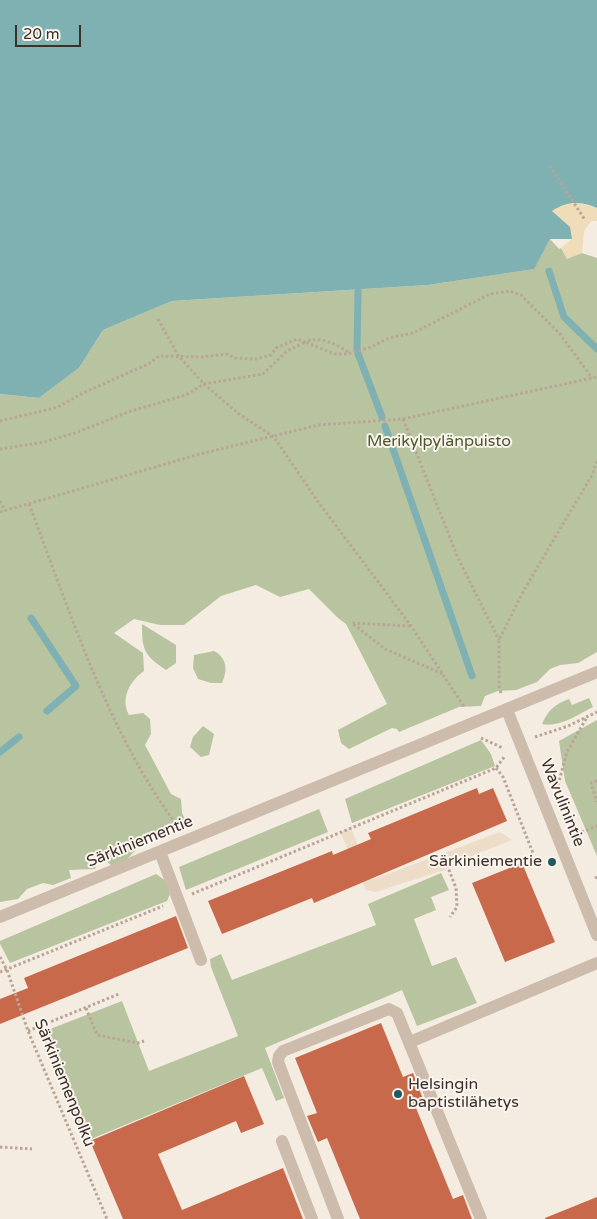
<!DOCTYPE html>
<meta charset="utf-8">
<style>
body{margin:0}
#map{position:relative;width:597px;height:1219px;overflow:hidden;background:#f4ebe1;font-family:"Varela Round",sans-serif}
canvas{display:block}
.scale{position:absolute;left:15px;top:25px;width:66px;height:22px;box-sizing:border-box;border:2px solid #3b302b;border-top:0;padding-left:6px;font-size:15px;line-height:18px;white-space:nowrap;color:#3b302b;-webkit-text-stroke:4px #fbf5ee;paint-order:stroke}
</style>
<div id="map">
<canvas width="597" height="1219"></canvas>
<div class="scale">20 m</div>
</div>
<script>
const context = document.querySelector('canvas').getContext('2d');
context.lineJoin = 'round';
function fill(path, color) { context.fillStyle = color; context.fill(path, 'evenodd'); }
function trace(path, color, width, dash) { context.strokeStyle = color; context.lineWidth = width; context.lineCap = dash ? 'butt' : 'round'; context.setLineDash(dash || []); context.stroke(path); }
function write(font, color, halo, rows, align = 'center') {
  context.font = font + ' "Varela Round",sans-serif'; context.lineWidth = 4; context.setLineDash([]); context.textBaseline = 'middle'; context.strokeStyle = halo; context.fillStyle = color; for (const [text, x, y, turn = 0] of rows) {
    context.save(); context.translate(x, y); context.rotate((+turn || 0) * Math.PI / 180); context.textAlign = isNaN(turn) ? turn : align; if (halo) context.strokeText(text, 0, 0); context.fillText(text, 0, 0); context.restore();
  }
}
const green = new Path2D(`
 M550,239L559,249L561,248L567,258L582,253L597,258V652L578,663L560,665L550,669L537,682L516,690L498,691L485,696L481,706L459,707L399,732L397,729L392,728L349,749L341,743L338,730L387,704L346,624L338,618L309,589L280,597L256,585L221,596L184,625H160L134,619L114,633L143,653L144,671C130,681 120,698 129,715L143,713L150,719L151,734L145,745L171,794L181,799L182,813L185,819L179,821L168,832L146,840L123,863L113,867L102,857L95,869L69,870L71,878L53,885L43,883L27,889L18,899L0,902V394L39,398L79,368L103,330L172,301L428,285L533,269Z
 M142,624L176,645V663L166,670C144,655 142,650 142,624Z
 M214,651C227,658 228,670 222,683H211L198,679L193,668L194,655Z
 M589,698L593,707C579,714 559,728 542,724C548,710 555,704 569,699L572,705Z
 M597,720V856L565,781L559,741Z
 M203,726L214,734L209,755L201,757L190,747L193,737Z
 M481,740L491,754L495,766L352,823L345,799Z
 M319,809L328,832L186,890L179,867Z
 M441,873L449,890L431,897L436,910L414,919L432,966L456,957L477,1003L417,1026L402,990L265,1048L284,1098L276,1101L262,1068L84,1142L40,1033L122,1001L149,1071L238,1036L211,967L210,959L221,954L232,980L376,925L368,904Z
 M156,874L166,881L170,894L167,901L10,963L0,944V941Z`);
const sand = new Path2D(`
 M574,202L597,208V221H591L584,231L582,253L567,259L561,248L572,239L551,212L559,206Z`);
const plaza = new Path2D(`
 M351,828L372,880L500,832L512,840L471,856L472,861L376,892L366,890L340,832Z`);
const water = new Path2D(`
 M0,0H597V208C580,201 567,201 552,211L570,227L572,239H550L534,269L428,285L172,301L103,330L79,368L39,398L0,394Z`);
const stream = new Path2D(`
 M549,271L564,317L597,349
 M358,291L357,351L382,417
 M385,426L472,676
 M31,618L76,686L47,711
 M0,752L19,737`);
const building = new Path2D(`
 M477,788L479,794L493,788L507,821L314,903L312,898L222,934L208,901L332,851L333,855L371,839L368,833Z
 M522,863L555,942L505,962L472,883Z
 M176,916L188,948L0,1024V999L28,988L24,978Z
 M381,1023L403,1077L413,1073L423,1099L414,1103L453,1199L463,1195L472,1219H360L327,1138L318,1142L307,1116L317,1113L295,1058Z
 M244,1076L264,1124L241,1133L236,1121L158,1154L182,1210L283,1168L303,1219H123L90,1141Z
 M597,1197V1219H545V1218Z`);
const path = new Path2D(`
 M550,166L585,220
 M158,319L178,355L204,384L239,414L274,437L316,499L411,626L465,708
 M403,419L458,558L499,640
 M0,421L58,407L83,393L148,364L159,356L202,357L227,354L235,358L256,359L271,355L276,348L297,339L305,342C320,335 337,345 350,353
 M0,449L44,442L75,433L131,411L186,395L204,384L263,374L287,351L305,342L335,354H347L371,347L389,338L413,333L490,294L510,291L521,295L560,334L592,378
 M0,501L5,511
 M29,504C71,614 107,731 178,827
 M0,512L200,454L318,425L403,419L597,377
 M410,626L352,623L385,649L443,674
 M501,693L499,686V640L524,590L592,475L597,461
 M535,737L568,726L597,712
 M481,738L503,748
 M496,768L503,777L533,853
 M597,781L591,783L597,802
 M558,785L567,752L587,717
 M577,834L597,826
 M447,865L456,888L457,907L450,917
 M595,878L597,877
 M192,894L496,768L505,756
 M0,957L7,970L28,1031L107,1219
 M0,972L163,906
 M86,1008L97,1035L138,1043L144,1041
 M28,1031L119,994
 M0,1147L32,1149`);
const minor = new Path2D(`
 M507,710L597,935
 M160,852L201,960
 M0,917L597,672
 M410,1042L597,963
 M282,1141L312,1219
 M338,1219L278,1062L279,1056L283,1051L389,1009L397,1013L481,1219`);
const markers = [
 [552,862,5,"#1f5a5e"],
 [398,1094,5,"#1f5a5e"]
];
const parkNames = [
 ["Merikylpylänpuisto",439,442]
];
const streetNames = [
 ["Wavulinintie",562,803,68],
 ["Särkiniementie",140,842,-22],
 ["Särkiniemenpolku",64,1083,68]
];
const poiNames = [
 ["Särkiniementie",542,862],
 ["Helsingin",408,1085,"left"],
 ["baptistilähetys",408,1103,"left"]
];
fill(green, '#b8c4a0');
fill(sand, '#efdcb8');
fill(plaza, '#ecdcc8');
fill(water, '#7fb0b2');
trace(stream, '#7fb0b2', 7);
fill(building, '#c8694b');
trace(path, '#b9a596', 3, [2.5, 2.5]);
trace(minor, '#cdbbac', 12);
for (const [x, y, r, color] of markers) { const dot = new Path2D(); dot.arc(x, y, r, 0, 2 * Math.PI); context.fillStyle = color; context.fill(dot); trace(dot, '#fbf5ee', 2); }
write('16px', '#4a5a2e', '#fbf5ee', parkNames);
write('16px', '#3b302b', '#fbf5ee', streetNames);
write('16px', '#3b302b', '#fbf5ee', poiNames, 'right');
</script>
